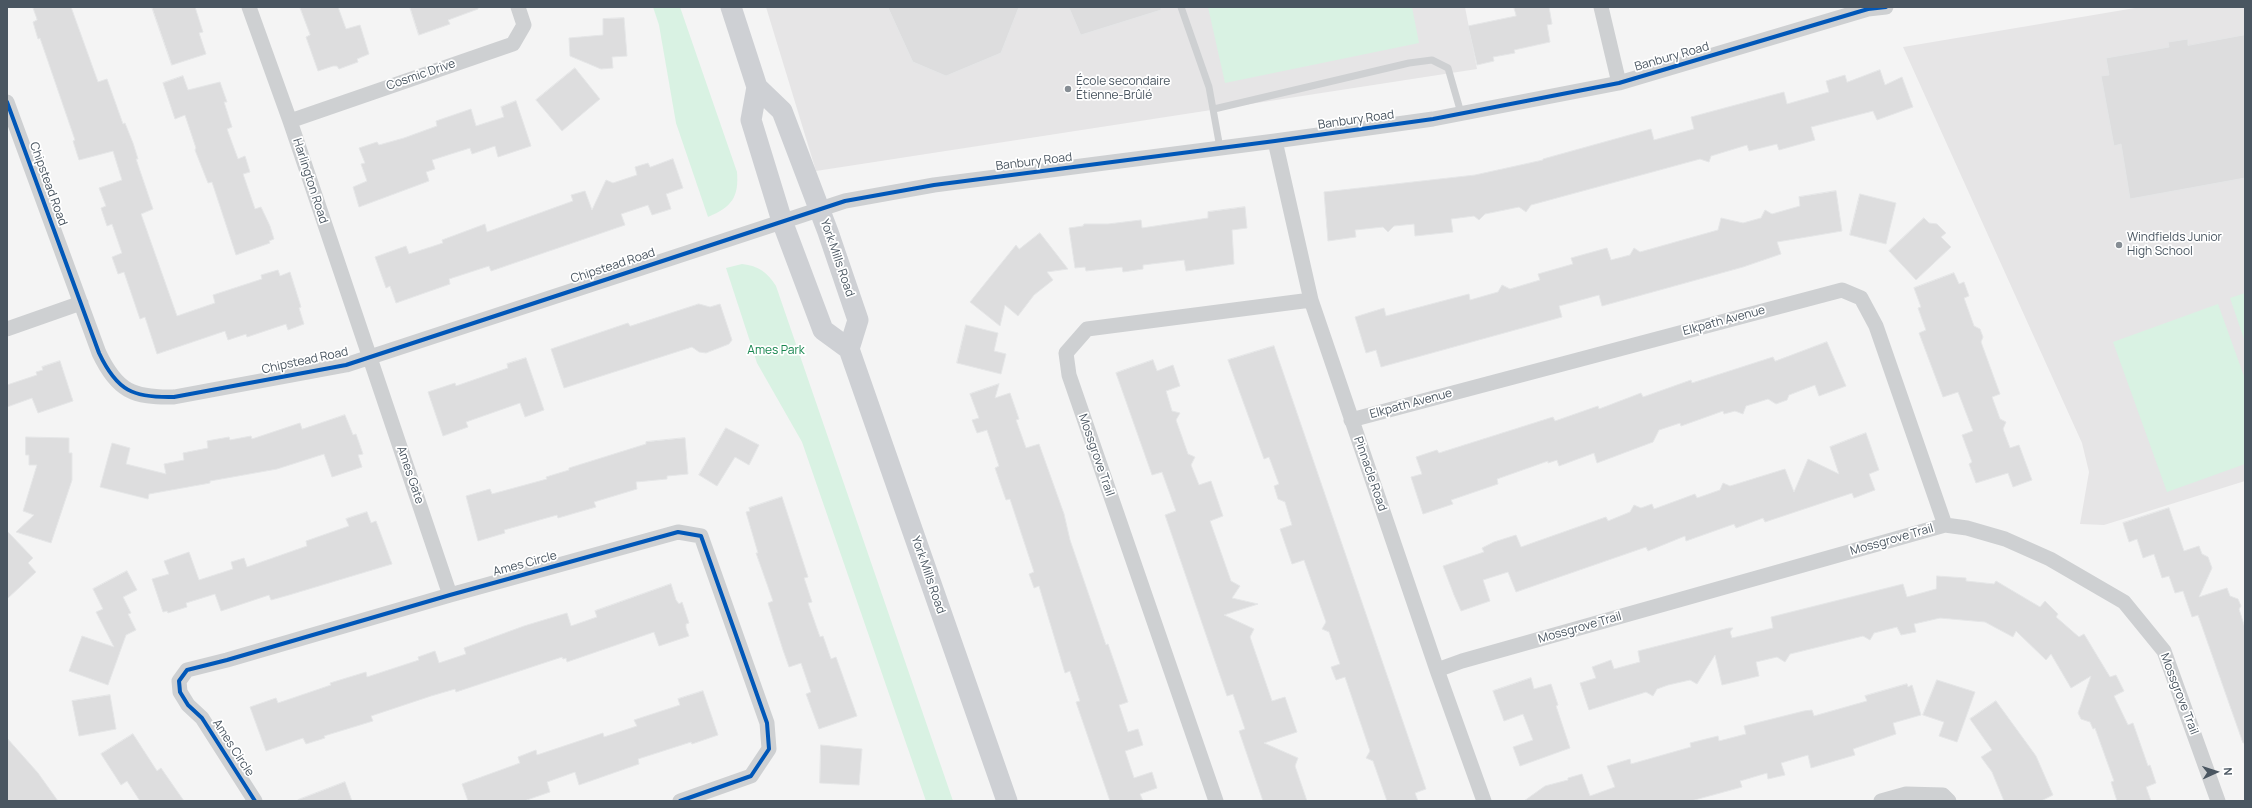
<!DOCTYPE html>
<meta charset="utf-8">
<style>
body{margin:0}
#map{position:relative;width:2252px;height:808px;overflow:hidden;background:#f4f4f4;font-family:Manrope,sans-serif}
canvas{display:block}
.frame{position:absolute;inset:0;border:8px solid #4a5661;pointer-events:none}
.north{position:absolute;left:2196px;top:752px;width:40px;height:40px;-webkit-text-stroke:3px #fff;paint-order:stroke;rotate:87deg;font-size:11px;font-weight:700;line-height:16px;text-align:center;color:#4a5661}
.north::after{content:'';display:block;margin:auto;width:14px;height:18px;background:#4a5661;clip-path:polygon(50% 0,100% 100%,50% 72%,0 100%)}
</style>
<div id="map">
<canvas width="2252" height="808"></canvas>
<div class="frame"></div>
<div class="north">N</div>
</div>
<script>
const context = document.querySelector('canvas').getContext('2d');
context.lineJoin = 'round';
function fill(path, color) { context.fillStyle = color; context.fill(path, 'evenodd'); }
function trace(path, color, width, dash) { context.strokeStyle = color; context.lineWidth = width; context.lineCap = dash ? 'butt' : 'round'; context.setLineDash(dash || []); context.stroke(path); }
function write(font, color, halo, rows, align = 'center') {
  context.font = font + ' Manrope,sans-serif'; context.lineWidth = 3.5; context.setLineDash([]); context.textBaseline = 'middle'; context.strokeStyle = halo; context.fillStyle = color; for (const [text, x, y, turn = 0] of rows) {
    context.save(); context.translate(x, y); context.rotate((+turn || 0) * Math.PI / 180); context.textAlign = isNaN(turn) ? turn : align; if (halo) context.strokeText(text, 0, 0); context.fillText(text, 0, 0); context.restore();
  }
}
const education = new Path2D(`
 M766,7H1465L1477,69L816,171Z
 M2141,7H2245V481L2104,525L2080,524L2089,472L2082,443L1903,47Z`);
const green = new Path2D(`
 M653,7H680L737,172C739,197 732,207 708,217L676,123L659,25Z
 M1208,7H1412L1419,43L1225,83Z
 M742,264C759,266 767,272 776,286L953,801H926L802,442L757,363L726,268Z
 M2245,293V342L2230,298Z
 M2218,304L2245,379V464L2167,492L2113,342Z`);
const building = new Path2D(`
 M33,7H71L98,82L107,79L123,124L125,123L133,143L138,159H136L153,209L141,214L177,316L215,303L213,295L262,279L261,275L278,270L280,276L290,272L301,307L299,308L304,324L288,330L286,324L247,337L246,334L228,340L225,331L157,354L145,317L140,319L124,272L118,274L112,257L122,253L112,224L107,226L101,208L106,206L99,188L122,180L113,151L79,160L73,141L75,140L40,38L38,39L33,22L37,20Z
 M152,7H195L203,32L199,33L206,54L172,65Z
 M300,7H338L346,29L360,25L369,54L357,59L358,62L339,69L337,66H333L318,71L306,37L310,35Z
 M410,7H478V9L448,20L450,24L419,35Z
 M888,7H1019L1001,53L946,76L913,62Z
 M1069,7H1161V10L1081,35Z
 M1514,7H1549L1552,24L1547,25L1550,42L1514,50L1515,53L1493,57L1494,61L1477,65L1468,26L1516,16Z
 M624,18L627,56L612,57L613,68L601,69L570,56L569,38L603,35V19Z
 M2245,35V178L2130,199L2121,144L2114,146L2101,76L2109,75L2106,58L2169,47L2168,42L2188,39V45Z
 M575,68L600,99L562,131L536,100Z
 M1880,70L1885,85L1902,77L1913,107L1877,120L1873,111L1811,127L1815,140L1779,150L1777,144L1749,151L1747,145L1711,156L1709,162L1700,159L1531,205L1526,212L1519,207L1485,214L1479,220L1474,216L1451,219L1453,232L1415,236L1414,224L1394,226L1388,232L1383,227L1355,230L1356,237L1328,241L1324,192L1475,175L1543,160V159L1651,129L1654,140L1694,129L1691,117L1784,92L1787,104L1829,92L1826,81L1845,75L1847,82Z
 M183,76L188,90L220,82L227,102H224L232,127L227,129L238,159L245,156L250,172L243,174L255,209L261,207L270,226L274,239L269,241L270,243L236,255L212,182L208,183L195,150L196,148L185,115L175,119L163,83Z
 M516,101L531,146L498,157L495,146L472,154L470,148L432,160L435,169L426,172L429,181L359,207L353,187L367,181L361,164L365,163L359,148L377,142L379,145L404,138L437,126L436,121L471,109L476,126L504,117L501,107Z
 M673,159L683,188L666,194L671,209L652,215L648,205L621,214L625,225L491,271L489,266L449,279L450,284L396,303L390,286L386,288L375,257L406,246L409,254L443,243L442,240L485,224L487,232L573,201L571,195L585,191L592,210L606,180L613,183L637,175L635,167L648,163L650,167Z
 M1836,191L1842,231L1777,242L1781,254L1743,267L1602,306L1599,295L1559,306L1562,317L1381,367L1376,350L1366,353L1355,317L1384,308L1386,316L1469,294L1470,300L1498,292L1502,285L1510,289L1540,280L1538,274L1573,264L1571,258L1607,248L1611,260L1630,255L1634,248L1640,252L1718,230L1721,218L1743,223L1761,218L1765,210L1772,214L1800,206L1799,197Z
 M1860,194L1896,203L1886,244L1850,235Z
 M1245,207L1247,228L1232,230L1234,264L1186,271L1184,260L1143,265V269L1123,272L1122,267L1086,271L1085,267L1075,268L1069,228L1083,226L1084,224H1108L1141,220L1142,228L1208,218V212Z
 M1924,218L1929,223L1937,224L1946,233L1941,237L1951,247L1916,280L1889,251Z
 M1040,233L1068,269L1047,272L1053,280L1034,295L1018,316L1005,305L1000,326L970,302L1016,245L1019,249Z
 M1954,273L1959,284L1964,282L1969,296L1964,298L1974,326L1980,329L1983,337L1981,342L2000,394L1992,397L2000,419L2006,422L2003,429L2010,448L2019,445L2032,480L2013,487L2008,473L1976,483L1969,464L1972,462L1962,435L1973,431L1958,392L1943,397L1919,333L1926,330L1918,308L1921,307L1914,288Z
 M699,304L710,307L720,304L732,340L729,344L706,353L699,352L692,347L564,388L551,349L628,323L630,326Z
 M966,325L998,333L994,351L1006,354L1001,374L957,363Z
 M1827,342L1846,386L1819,396L1815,385L1789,395L1787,400L1776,404L1768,399L1746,406L1743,414L1735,411L1724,414L1723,411L1681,426L1680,423L1659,430L1653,442L1597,463L1594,453L1559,466L1557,460L1548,463V461L1497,479L1498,484L1451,500L1453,504L1423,514L1411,477L1422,474L1416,457L1437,450L1439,453L1553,417L1555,421L1598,406L1599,409L1641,393L1643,397L1691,380L1692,383L1773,357L1775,361Z
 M1274,346L1426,789L1415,793L1418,801H1387L1373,761L1366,758L1370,751L1345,677L1336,680L1331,667L1340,664L1329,632L1322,629L1326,622L1304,560L1292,564L1280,529L1292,525L1285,502L1278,499L1274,486L1279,484L1269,457L1264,459L1228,360Z
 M526,358L544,410L525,417L520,403L466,422L468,427L443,436L428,392L455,383L456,386L508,368L507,364Z
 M1153,360L1157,371L1173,365L1180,386L1166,391L1172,411L1180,413L1176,420L1188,454L1195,457L1191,465L1199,485L1211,481L1223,516L1210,521L1231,581L1240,586L1232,598L1258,604L1224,615L1254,629L1250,637L1272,701L1285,697L1297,732L1264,743L1298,758L1295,766L1307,801H1263L1239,731L1245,729L1233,694L1227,696L1165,515L1176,511L1162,472L1152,475L1116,373Z
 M60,361L73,401L38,413L32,398L7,407V385L37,375L36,372L43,370L42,367Z
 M999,384L995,398L1010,393L1019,419L1016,420L1026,448L1039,444L1064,514L1070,540L1106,645L1108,644L1128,702L1119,705L1128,732L1138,729L1143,745L1125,751L1134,778L1152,772L1157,788L1140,794L1143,801H1110L1076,702L1080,701L1070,671L1065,673L1039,586L1034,588L1029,574L1034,572L1010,499L1006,500L995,468L999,466L987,430L977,433L972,420L979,418L970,394Z
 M345,415L353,435L356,434L363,454L358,455L362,467L332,477L324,454L277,469L210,481V483L149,494L148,499L100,487L112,443L130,448L126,464L166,474L164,464L184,460L183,453L208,448L207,441L229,437L230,440L251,436L252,439L300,423L302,429Z
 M726,428L759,445L749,465L735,457L717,486L699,475Z
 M1866,433L1879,470L1869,474L1875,490L1854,498L1852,493L1765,522L1763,518L1736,528L1734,524L1686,541L1685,536L1648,551L1646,547L1516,592L1508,572L1483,580L1490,601L1461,611L1454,595L1443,566L1484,552L1482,548L1494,542L1516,535L1521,547L1606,517L1608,521L1630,512L1634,505L1641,508L1652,504L1654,509L1695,494L1697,498L1720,490L1723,483L1730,486L1785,469L1794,492L1808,459L1839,474L1830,447Z
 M26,437L69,438V453H72V480L51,543L16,532L34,515L23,511L37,465H29V455H26Z
 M685,438L688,474L667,476V479L636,482L637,489L594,502L596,507L558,518L557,515L504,530L505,533L478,541L466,496L490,489L492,494L547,479L546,477L569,470V468L646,444V442Z
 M782,497L808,577L804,578L812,602L808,603L820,637L823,636L831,659L836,657L857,716L819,729L806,694L811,692L801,663L789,667L783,650L768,603L773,601L756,553H758L746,512L750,511L749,508Z
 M2169,508L2184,551L2199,546L2202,554L2208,557L2212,568L2199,597L2227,588L2230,596L2238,599L2241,606L2239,609L2245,628V743H2243L2198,615L2192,617L2183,591L2175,593L2169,576L2162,578L2154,554L2143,558L2137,539L2129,542L2123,523Z
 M367,512L371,523L376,521L392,564L289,595L271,600L269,595L221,611L215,594L186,603L187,607L168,613L167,611L163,612L152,579L169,574L164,561L189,552L199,580L233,569L231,562L244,558L247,567L307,546L306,541L349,526L346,519Z
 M7,531L33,558L28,563L36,572L7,599Z
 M127,571L137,590L123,597L131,613L128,614L136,630L126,635L108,685L69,671L82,636L114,647L96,612L103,609L93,589Z
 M1937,576L1966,578V581L1994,584L1996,581L2040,607L2045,601L2058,614L2056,617L2079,637L2084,634L2110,677L2116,675L2124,691L2114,696L2128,725L2133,723L2148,766L2150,765L2156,783L2146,787L2151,801H2117L2111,782L2114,781L2095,728L2093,729L2090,722L2081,719L2078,713L2091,676L2071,688L2051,654L2046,660L2016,631L2013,637L1985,622L1940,618L1914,624L1916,632L1901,635L1897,627L1874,633L1870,640L1863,636L1790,654L1785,662L1777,657L1756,662L1759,676L1722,685L1715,655L1697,684L1690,680L1668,685L1657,689L1653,696L1646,692L1589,710L1580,683L1596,678L1592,667L1611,660L1614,669L1640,662L1638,651L1729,628H1733L1730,632L1732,638L1773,628L1771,617L1903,584L1907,597L1936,589Z
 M671,584L676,600L679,604L682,602L689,623L686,624V628L689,636L659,646L654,632L567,662L566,658L563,659L562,657L456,692L455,689L431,696L371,716L373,721L324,736L325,738L306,744L303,738L266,751L250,707L276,698L278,703L331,685L330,683L366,672L367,677L419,660L418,657L435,651L439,663L466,654L464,648L524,626L567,613L571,626L597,617L595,611Z
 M1531,678L1534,689L1551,684L1558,705L1556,706L1570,748L1520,766L1513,747L1533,740L1523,714L1504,721L1493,691Z
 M1937,680L1975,692L1957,742L1939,736L1944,722L1923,715Z
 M1907,684L1908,687L1912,685L1921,715L1893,723L1896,734L1853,749L1855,755L1811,768L1808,755L1781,763L1785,775L1768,779L1767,773L1740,781L1742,787L1691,801H1524L1545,786L1568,780V778L1582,774L1590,796L1615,787L1607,766L1630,759L1631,764L1691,747L1690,743L1718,736L1719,741L1746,734L1744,726L1804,711L1812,710L1814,716L1867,701L1865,696Z
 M703,691L718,735L692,744L691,742L638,759L639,764L579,785L575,772L547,782L550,792L524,801H468L462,784L520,763L518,757L536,750L537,755L603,733L604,737L637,726L634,720L680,705L678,699Z
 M110,695L116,729L79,736L72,701Z
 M1996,701L2036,756L2053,795L2041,801H2004L1992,772L1981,757L1992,750L1970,719Z
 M133,734L157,771L161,768L184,801H140L127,781L121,785L101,754Z
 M7,738L38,773L58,801H7Z
 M821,745L862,749L859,785L820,783Z
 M345,782L352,801H298V800Z`);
const service = new Path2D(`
 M1181,7L1209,87L1220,148
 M1214,109L1409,63L1432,60L1448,68L1461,113`);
const minor = new Path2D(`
 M249,7L290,121L450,595
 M1601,7L1619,83
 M7,102L99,353C117,391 133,398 174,397L346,365L845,201L934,185L1275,141L1433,119L1619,83L1868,9L1886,7
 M290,121L513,44L524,25L518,7
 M1275,141L1311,300L1437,670L1484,801
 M7,329L81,303
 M1351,420L1842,290L1861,298L1876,326L1945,525
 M1437,670L1462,661L1945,525L1967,528L2005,539L2050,559L2124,602L2164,651L2218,801
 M255,801L202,718L188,705L180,692L179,681L187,670L227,660L450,595L678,532L701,536L767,723L769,749L751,776L680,801
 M1216,801L1069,375L1066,353L1087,329L1311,300
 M1881,801L1906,794L1943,795L1949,801`);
const secondary = new Path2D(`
 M731,7L757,87L751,120L782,221L823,330L849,349L1007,801
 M757,87L782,111L828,232L858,320L849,349`);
const cycleway = new Path2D(`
 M7,102L99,353C117,391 133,398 174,397L346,365L845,201L934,185L1275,141L1433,119L1619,83L1868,9L1886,7
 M255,801L202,718L188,705L180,692L179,681L187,670L227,660L450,595L678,532L701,536L767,723L769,749L751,776L680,801`);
const markers = [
 [1068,89,4,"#868d94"],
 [2119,245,4,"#868d94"]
];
const streetNames = [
 ["Banbury Road",1672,57,-16],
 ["Cosmic Drive",421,75,-19],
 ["Banbury Road",1356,120,-8],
 ["Banbury Road",1034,162,-7],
 ["Harlington Road",310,181,72],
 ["Chipstead Road",48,184,70],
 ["York Mills Road",837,258,71],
 ["Chipstead Road",613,266,-18],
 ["Elkpath Avenue",1724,321,-15],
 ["Chipstead Road",305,361,-12],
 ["Elkpath Avenue",1411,404,-15],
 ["Mossgrove Trail",1096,455,71],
 ["Pinnacle Road",1370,474,71],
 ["Ames Gate",410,475,71],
 ["Mossgrove Trail",1892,540,-16],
 ["Ames Circle",525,564,-15],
 ["York Mills Road",928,575,71],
 ["Mossgrove Trail",1580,628,-16],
 ["Mossgrove Trail",2179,694,69],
 ["Ames Circle",233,748,57]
];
const poiNames = [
 ["École secondaire",1076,82],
 ["Étienne-Brûlé",1076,96],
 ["Windfields Junior",2127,238],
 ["High School",2127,252]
];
const parkNames = [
 ["Ames Park",776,351]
];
fill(education, '#e6e5e6');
fill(green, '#d9f2e3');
fill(building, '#ddddde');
trace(building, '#e5e6e7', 1);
trace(service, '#ced0d2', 7);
trace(minor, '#ced0d2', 15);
trace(secondary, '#ced0d4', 21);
trace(cycleway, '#0057b8', 4);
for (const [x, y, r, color] of markers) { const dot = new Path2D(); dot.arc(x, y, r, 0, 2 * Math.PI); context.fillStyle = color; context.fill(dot); trace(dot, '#fff', 1.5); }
write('12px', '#4a5661', '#fff', streetNames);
write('12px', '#4a5661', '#fff', poiNames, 'left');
write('12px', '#17864f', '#fff', parkNames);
</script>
